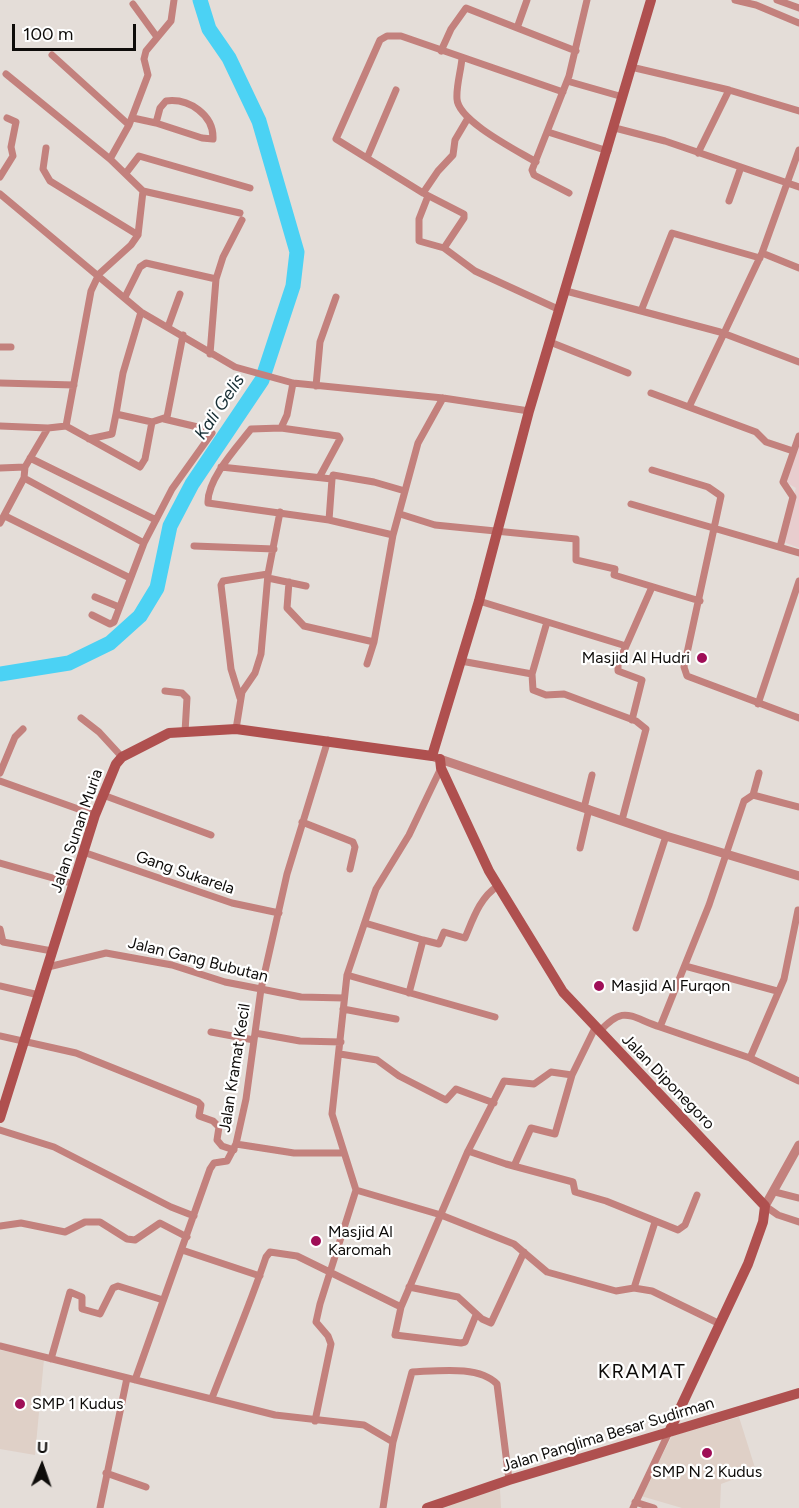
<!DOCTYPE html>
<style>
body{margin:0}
#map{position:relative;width:799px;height:1508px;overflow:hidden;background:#e4ddd8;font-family:Figtree,sans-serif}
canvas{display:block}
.north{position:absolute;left:12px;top:1436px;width:60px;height:60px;-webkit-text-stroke:4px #fff;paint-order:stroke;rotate:2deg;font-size:16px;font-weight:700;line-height:24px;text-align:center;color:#0e0c0a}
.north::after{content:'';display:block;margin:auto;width:21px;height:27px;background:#0e0c0a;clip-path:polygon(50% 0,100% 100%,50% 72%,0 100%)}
.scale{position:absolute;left:12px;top:24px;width:124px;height:27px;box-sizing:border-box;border:3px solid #0e0c0a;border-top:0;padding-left:8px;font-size:18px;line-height:21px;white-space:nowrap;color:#0e0c0a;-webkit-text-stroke:4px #fff;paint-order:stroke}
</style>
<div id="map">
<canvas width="799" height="1508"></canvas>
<div class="north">U</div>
<div class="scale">100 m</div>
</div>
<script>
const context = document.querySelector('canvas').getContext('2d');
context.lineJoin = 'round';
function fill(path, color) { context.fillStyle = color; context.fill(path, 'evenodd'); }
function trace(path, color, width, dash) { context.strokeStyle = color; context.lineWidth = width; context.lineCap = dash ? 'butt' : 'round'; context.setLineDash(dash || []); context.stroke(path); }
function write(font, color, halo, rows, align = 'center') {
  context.font = font + ' Figtree,sans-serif'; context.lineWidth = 4.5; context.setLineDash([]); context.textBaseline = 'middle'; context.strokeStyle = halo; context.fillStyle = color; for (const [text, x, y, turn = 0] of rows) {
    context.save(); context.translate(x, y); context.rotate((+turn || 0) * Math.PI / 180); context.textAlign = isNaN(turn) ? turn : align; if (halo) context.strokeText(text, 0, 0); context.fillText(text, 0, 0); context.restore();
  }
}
const industrial = new Path2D(`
 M799,446V548L781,541L796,488L785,482Z`);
const built = new Path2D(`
 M0,1350L44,1359L35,1455L0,1449Z
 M739,1417L756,1471L721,1484L720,1508H682L641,1496L672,1436Z
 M500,1489L501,1508H426Z`);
const river = new Path2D(`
 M0,674L69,663L110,643L140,616L157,588L170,526L192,484L262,380L293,286L297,252L259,121L229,58L209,29L200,0`);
const minor = new Path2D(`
 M735,0L756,5L799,23
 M777,0L799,8
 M133,4L157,37
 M517,28L527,0
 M441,51L451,29L466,8L576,51
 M52,55L129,125L148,75L144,59L146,51L171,21L174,0
 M462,58C461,71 456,86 457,99C458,121 518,151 536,162
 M631,67L729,90L799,111
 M6,74L110,159L129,125
 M567,81L623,97
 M133,118L156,123L160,108L166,101C189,98 214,115 213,139L202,138L156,123
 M615,128L665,141L799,187
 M548,132L608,151
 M46,148L43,169L50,181L138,235
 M698,153L729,90
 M367,158L396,90
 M126,173L139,156L250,188
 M0,177L13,156L11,147L16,122L7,118
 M143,191L240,213
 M423,193L438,171L453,155L455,140L468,118
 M569,193L534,175L532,170L569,76L587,0
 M0,194L141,312L235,367L293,383L443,398L529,411
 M428,196L419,219V241L444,248L475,271L560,310
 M729,201L741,167
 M444,248L464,218V214L423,193L336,139L380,40L387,36H401L563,92
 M762,253L799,268
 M566,291L720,332L799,362
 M125,297L140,267L146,263L216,279
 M641,311L672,233L760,258
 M141,312L123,373L116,414L152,422L167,417L183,335
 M168,327L180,294
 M550,342L628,373
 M0,347H11
 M210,354L216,279L223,257L242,220
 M0,383L74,385
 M316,386L320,342L336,297
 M651,393L756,432L766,442L793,451
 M689,407L762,253L799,150
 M0,426L48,428
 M66,426L140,467L145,459L152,422
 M281,428L338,436L340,439L320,476
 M89,439L112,434L116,414
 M30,458L156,520
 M25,467L24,478L144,543L172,489L212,433L206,429L164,419
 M221,467L332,479L329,520L208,503C207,479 237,447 251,429L281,428L287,415L293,383
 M0,468L25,467L48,428L66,426L91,291L99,274L131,245L138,235L143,191L110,159
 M652,470L708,487L721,496L684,667L687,676L799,718
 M332,479L333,475L374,482L405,491L418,443L443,398
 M631,504L799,553
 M400,514L435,525L576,539V560L615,569L614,575L700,601
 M5,516L130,578
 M329,520L393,535L374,642L367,664
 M0,523L24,478
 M393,535L405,491
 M194,546L274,549
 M780,547L793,497L783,482L799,436
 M268,578L306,586
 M289,582L287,608L304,626L374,642
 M95,597L119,607
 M479,601L626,646L618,664V671L642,680L632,720
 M92,615L110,624L114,622L144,543
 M547,622L532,674L533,690L546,695L564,694L636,721L646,729L622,820
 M626,646L652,587
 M461,661L532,674
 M165,691L182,693L187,698L185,732
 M240,698L231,669L221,585L223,581L268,574
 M758,704L799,581
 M81,718L99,732L122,757
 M236,729L242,692L255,673L261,654L268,574L280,512
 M0,773L15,737L23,729
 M0,781L95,815
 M103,795L211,835
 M753,795L759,773
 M799,807L753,795L744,801L709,905L660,1027L750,1058L799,1081
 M584,808L592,775
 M302,822L353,842L355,847L350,869
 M580,848L589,809
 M83,852L232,903L279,913
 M0,863L74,884
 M365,923L423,940
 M636,928L666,836
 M0,929L3,942L52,951
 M685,966L777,991
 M48,967L106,953L172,965L225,982L261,989L301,997L344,998
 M347,975L495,1017
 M0,986L39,995
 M409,993L423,940L439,944L444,932L465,938C473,919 480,897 498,886
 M343,1009L396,1019
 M211,1032L254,1040
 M599,1032C624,1005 628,1016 660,1027
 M255,1033L300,1041L341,1042
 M0,1036L76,1053L198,1102L201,1105L199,1116L213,1121L219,1127L217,1140L222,1146L234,1150
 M340,1054L377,1060L399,1076L446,1100L456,1089L494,1103
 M750,1058L784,979L798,910
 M0,1130L54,1147L171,1207L194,1216
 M236,1144L294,1153H344
 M468,1151L504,1081L534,1084L551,1072L572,1075
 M514,1166L531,1128L555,1134L572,1075L595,1028
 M356,1190L441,1215L514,1244L547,1272L616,1291L634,1288L652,1291L720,1324
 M775,1192L799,1198
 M765,1206L778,1215L799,1222
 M0,1226L21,1223L65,1232L85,1222H100L127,1239L135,1240L160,1223L187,1237
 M182,1250L260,1276
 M409,1287L458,1297L482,1319L491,1323L524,1252
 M634,1288L655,1222
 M401,1307L395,1335L461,1343L465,1342L476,1315
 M0,1346L275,1415L364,1425L393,1442L383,1508
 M51,1359L70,1292L82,1297V1309L100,1314L113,1288L118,1286L163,1300
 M135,1380L210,1169L214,1163L227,1161L236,1144L246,1099L261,989L287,874L328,740
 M212,1398C230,1351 250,1305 266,1257L270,1252L297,1256L401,1307L468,1151L506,1164L573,1182L575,1192L606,1201L678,1230L685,1225L697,1195
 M315,1421L331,1344L328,1336L316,1322L320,1304L356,1190L332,1114L347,975L376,889L409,835L441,768
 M393,1442L412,1372C437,1371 479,1365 497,1384L509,1480
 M106,1473L146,1487
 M635,1502L654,1508
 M100,1508L127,1378
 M633,1508L669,1432`);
const tertiary = new Path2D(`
 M434,757L666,836L799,876
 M765,1206L799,1145`);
const secondary = new Path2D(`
 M440,759L441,768L489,871L563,992L765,1206L763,1222L748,1264L669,1432
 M0,1118L95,815L116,764L122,757L169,733L236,729L432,756L479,601L529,411L651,0
 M427,1508L509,1480L799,1393`);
const markers = [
 [702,658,6,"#9f0e57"],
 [599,986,6,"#9f0e57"],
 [316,1241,6,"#9f0e57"],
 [20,1404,6,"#9f0e57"],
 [707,1453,6,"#9f0e57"]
];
const poiNames = [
 ["Masjid Al Hudri",690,658,"right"],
 ["Masjid Al Furqon",611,986],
 ["Masjid Al",328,1232],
 ["Karomah",328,1250],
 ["SMP 1 Kudus",32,1404],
 ["SMP N 2 Kudus",707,1472,"center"]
];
const streetNames = [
 ["Jalan Sunan Muria",77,831,-71],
 ["Gang Sukarela",185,873,19],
 ["Jalan Gang Bubutan",198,960,14],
 ["Jalan Kramat Kecil",235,1068,-81],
 ["Jalan Diponegoro",668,1082,46],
 ["Jalan Panglima Besar Sudirman",608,1435,-17]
];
const waterNames = [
 ["Kali Gelis",220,407,-56]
];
const quarterNames = [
 ["KRAMAT",642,1372]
];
fill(industrial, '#e8cdce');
fill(built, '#dfd0c7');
trace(river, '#4bd2f4', 15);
trace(minor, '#c3817d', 7);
trace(tertiary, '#c3817d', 9);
trace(secondary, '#af504f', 10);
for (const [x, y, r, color] of markers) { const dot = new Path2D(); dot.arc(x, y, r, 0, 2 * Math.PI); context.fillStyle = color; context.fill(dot); trace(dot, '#fff', 2); }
write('16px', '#0e0c0a', '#fff', poiNames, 'left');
write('16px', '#0e0c0a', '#fff', streetNames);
write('italic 18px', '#182f35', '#fff', waterNames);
context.letterSpacing = '1.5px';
write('20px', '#0e0c0a', '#fff', quarterNames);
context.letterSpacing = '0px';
</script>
